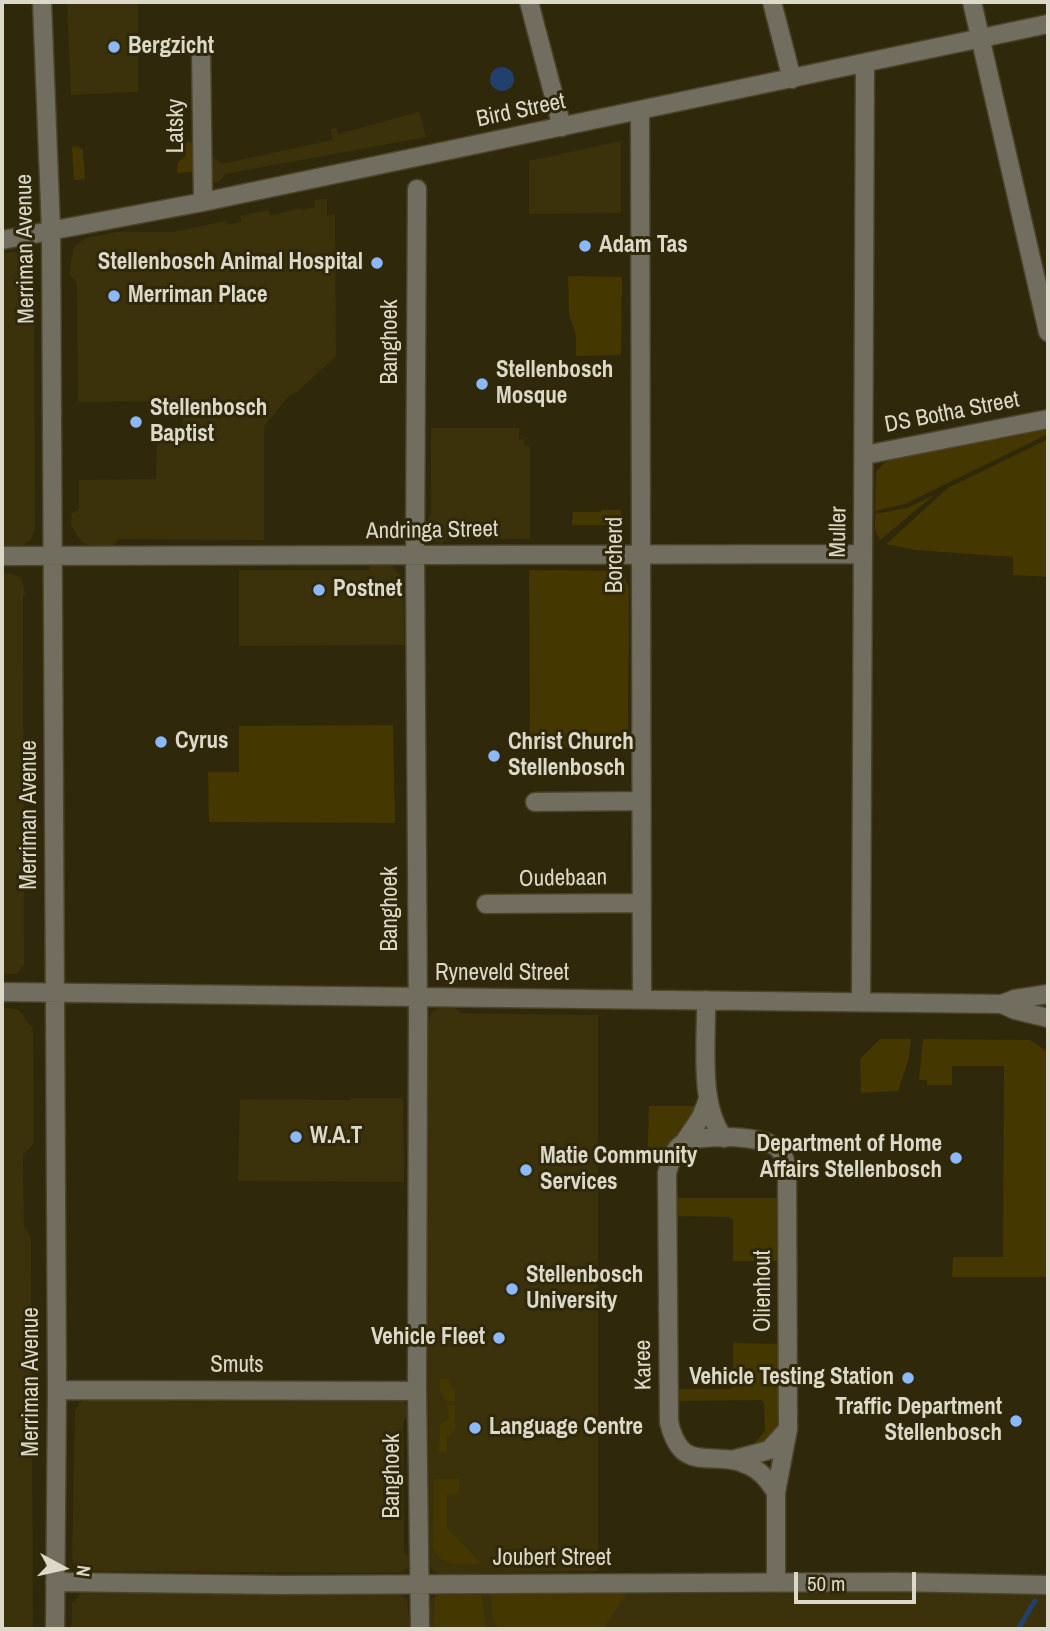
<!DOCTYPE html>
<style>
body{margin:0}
#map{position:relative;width:1050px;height:1631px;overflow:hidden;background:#30280b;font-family:"Archivo Narrow",sans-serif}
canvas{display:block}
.frame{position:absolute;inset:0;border:4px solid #ddd9c8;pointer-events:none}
.north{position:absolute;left:28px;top:1533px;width:70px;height:70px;-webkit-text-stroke:5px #30280b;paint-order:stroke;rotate:98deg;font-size:19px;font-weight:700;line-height:28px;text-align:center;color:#ddd9c8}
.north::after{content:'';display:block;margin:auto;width:24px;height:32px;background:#ddd9c8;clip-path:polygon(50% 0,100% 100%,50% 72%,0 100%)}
.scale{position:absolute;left:794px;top:1572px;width:122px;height:32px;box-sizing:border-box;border:4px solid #ddd9c8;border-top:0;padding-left:9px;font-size:21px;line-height:24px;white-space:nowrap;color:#ddd9c8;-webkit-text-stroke:5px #30280b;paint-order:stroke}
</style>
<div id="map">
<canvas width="1050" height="1631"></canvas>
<div class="frame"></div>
<div class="north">N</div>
<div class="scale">50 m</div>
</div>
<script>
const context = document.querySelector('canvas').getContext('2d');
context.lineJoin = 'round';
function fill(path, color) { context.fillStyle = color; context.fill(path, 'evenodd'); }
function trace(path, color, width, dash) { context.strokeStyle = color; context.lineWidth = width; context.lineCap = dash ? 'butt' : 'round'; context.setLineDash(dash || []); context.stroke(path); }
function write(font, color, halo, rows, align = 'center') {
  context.font = font + ' "Archivo Narrow",sans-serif'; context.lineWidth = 6; context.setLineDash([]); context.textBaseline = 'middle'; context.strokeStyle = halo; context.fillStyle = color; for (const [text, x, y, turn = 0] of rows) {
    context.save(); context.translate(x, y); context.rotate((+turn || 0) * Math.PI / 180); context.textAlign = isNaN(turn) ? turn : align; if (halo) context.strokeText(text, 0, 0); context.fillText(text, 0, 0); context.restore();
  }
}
const built = new Path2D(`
 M67,2H138V92L71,95Z
 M419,112L426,137L225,174L219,182L211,183L210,155L222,164L332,140L331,129L336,128L338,134Z
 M621,141V213L529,214V161Z
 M327,199V216L335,214L336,356L298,391L289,396L264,426V540L119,539L112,547L88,545L81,541L71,525L72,513L79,509V480L156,479L157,432H183L182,401L78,402L77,283L70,275V267L74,247L86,238L117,232H173L226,221L227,225L241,222L240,216L268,210L270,216L301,208L302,210L315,207L314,200Z
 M13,252L26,257L33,272V295L28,299V320L34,326L35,527L31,539L23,545L2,547V255L3,253Z
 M431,428H519V439H524L525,446H530V539L447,538L442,544L432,538L428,532L426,521L431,516Z
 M372,563H384L392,566L403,579L405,645L239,646V570H369Z
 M2,574H12L21,578L25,594L23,595L24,964L17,974H2Z
 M454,1006L460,1013L598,1015V1571L442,1574L434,1571L429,1564L426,1024L433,1011L441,1007Z
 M2,1007L19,1010L32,1027L33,1035L34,1143L23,1155L24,1227L31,1237L33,1629H2Z
 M351,1098H403L404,1182L238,1181L240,1099L350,1100Z
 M89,1397L402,1400L408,1407L410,1415L403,1421L404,1552L410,1558L408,1567L400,1573L80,1571L76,1567L72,1558L75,1411L80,1402Z
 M89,1592L400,1594L407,1599L410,1629H72V1603L81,1593Z
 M1048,1592V1629H428V1606L431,1599L440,1595Z`);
const green = new Path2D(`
 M188,141L193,144V172L177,173L178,162L186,156V143Z
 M74,146L83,149L85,179L74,180L72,148Z
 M568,276L622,277L621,355L576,356V335L569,314Z
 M1048,428V434L905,504L875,511L876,472L885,462L897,457Z
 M1048,439V577L1013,575V557L915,550L886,544L948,488Z
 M934,495L880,540L875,531V514L907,508Z
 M601,510H621V525H572L573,512H601Z
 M529,570L617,571L624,577L629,588L628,747H530Z
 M393,725L395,823L209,822L208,772H239V726Z
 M880,1039H911L909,1058L898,1091L861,1093L860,1059Z
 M923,1039L1030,1040L1048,1052V1277H952L953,1257H1003L1004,1066H952V1085H927V1080H919Z
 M649,1106H698C692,1129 667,1141 661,1163H647Z
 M675,1198H779V1261H733V1220L730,1217L675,1216Z
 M733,1343L779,1344L780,1427L769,1444L751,1447L765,1431L764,1404L762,1400L676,1401V1389H730L733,1385Z
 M440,1379H448L450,1386L455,1389V1401H446L440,1390Z
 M447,1405H455V1430L447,1437V1452H439L440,1425L449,1418Z
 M434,1479H459V1494H447V1528L482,1564C463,1564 441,1569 433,1547Z
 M491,1594H626L603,1629H498L492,1615Z
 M440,1595H482L485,1623L489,1629H434L435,1596Z`);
const water = new Path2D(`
 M490 79a12 12 0 1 1 24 0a12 12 0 1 1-24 0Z`);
const stream = new Path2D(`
 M1018,1629L1035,1601`);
const minor = new Path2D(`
 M42,2L51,230L57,1390L55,1629
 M529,2L562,127
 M772,2L792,79
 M972,2L1048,332
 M201,49L203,202
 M640,111L642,1000
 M417,189L415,556L418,1018L417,1391L420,1629
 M2,240L203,202L1048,24
 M865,455L1048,419
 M2,556L862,554
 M535,802L640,801
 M486,904L641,903
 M2,992L1002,1004L1015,999L1048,994
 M706,1000C707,1042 698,1105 724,1138
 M861,1001L865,63
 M1002,1004L1015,1010L1048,1018
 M683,1144L701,1117L707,1102
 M57,1390L417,1391
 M732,1460L769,1450L788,1429
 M776,1492C769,1481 760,1470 748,1465C712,1448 682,1477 669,1422L667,1173C670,1163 673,1150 682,1144C699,1133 765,1135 779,1149C784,1155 786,1162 787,1170L788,1429L776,1492V1583
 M55,1582L283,1585L894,1582L1048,1585`);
const markers = [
 [114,47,7,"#8cb9fc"],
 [585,246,7,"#8cb9fc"],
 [377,263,7,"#8cb9fc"],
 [114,296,7,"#8cb9fc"],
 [482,384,7,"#8cb9fc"],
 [136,422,7,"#8cb9fc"],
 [319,590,7,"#8cb9fc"],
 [161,742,7,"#8cb9fc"],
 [494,756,7,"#8cb9fc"],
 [296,1137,7,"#8cb9fc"],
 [956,1158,7,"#8cb9fc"],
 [526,1170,7,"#8cb9fc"],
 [512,1289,7,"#8cb9fc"],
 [499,1338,7,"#8cb9fc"],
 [908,1378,7,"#8cb9fc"],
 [1016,1421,7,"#8cb9fc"],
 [475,1428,7,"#8cb9fc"]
];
const poiNames = [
 ["Bergzicht",128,47],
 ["Adam Tas",599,246],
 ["Stellenbosch Animal Hospital",363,263,"right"],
 ["Merriman Place",128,296],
 ["Stellenbosch",496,371],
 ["Mosque",496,397],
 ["Stellenbosch",150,409],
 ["Baptist",150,435],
 ["Postnet",333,590],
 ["Cyrus",175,742],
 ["Christ Church",508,743],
 ["Stellenbosch",508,769],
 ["W.A.T",310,1137],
 ["Department of Home",942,1145,"right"],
 ["Affairs Stellenbosch",942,1171,"right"],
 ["Matie Community",540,1157],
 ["Services",540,1183],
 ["Stellenbosch",526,1276],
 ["University",526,1302],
 ["Vehicle Fleet",485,1338,"right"],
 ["Vehicle Testing Station",894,1378,"right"],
 ["Traffic Department",1002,1408,"right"],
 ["Stellenbosch",1002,1434,"right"],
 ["Language Centre",489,1428]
];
const streetNames = [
 ["Bird Street",521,111,-12],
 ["Latsky",177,126,-90],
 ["Merriman Avenue",26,249,-91],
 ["Banghoek",391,342,-90],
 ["DS Botha Street",952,413,-11],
 ["Andringa Street",432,531,-1],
 ["Muller",839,532,-89],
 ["Borcherd",616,555,-90],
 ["Merriman Avenue",30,815,-90],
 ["Oudebaan",563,879,-1],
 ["Banghoek",391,909,-90],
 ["Ryneveld Street",502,974],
 ["Olienhout",764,1291,-90],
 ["Karee",644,1365,-91],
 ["Smuts",237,1366],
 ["Merriman Avenue",32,1382,-90],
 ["Banghoek",393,1476,-90],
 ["Joubert Street",552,1559]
];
fill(built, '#3b320b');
fill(green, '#443700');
fill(water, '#22406d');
trace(stream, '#22406d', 5);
trace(minor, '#4c4429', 21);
trace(minor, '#716e60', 18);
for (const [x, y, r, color] of markers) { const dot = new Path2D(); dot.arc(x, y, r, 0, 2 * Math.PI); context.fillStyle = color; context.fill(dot); trace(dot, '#30280b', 2.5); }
write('bold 23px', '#ddd9c8', '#30280b', poiNames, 'left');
write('23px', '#ddd9c8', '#30280b', streetNames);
</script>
